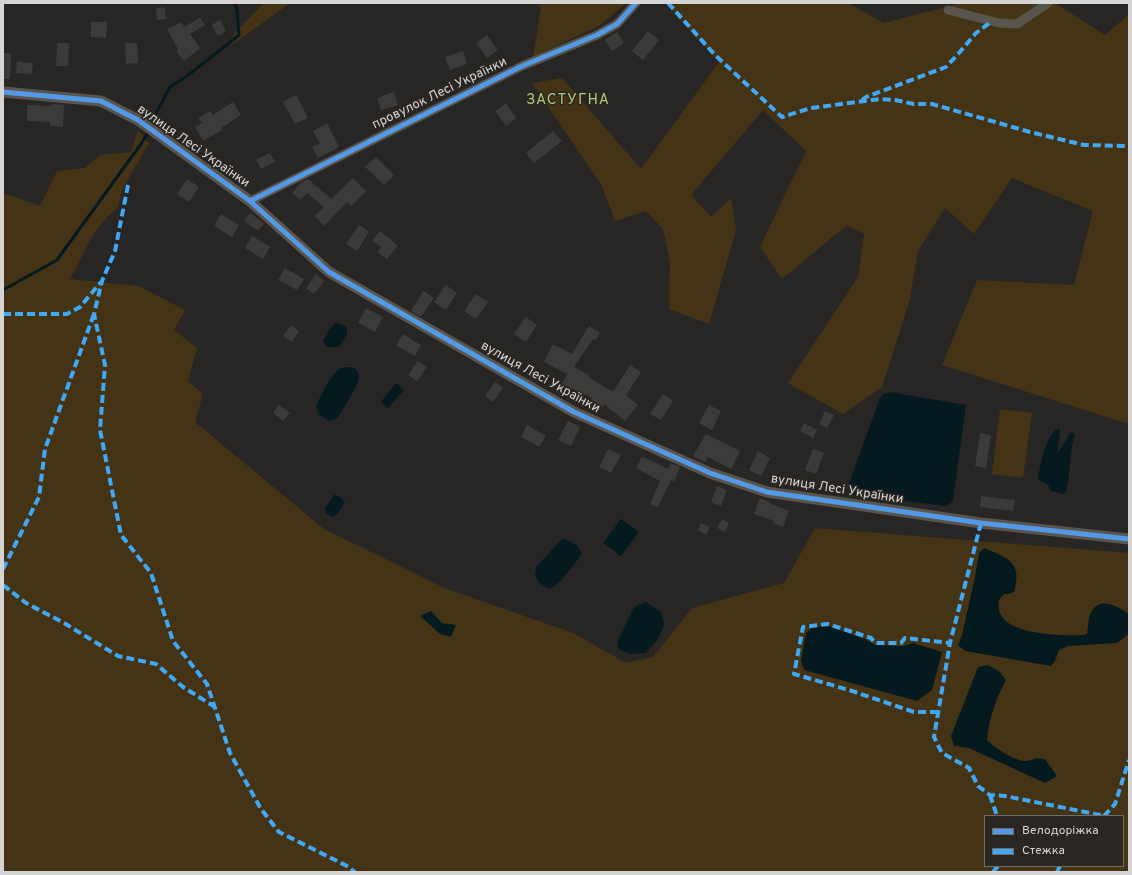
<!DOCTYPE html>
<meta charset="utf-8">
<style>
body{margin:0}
#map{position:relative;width:1132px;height:875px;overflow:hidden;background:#282624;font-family:Overpass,sans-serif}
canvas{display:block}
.frame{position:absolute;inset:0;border:4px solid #d7d5d3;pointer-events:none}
.legend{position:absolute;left:984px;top:815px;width:140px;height:52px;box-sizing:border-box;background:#2a2722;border:1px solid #6f6d69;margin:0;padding:5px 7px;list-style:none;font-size:12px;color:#d7d5d3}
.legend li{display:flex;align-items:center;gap:8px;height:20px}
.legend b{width:20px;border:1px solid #6f6d69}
</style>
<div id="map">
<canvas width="1132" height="875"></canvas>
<div class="frame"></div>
<ul class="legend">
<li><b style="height:5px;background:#5399e6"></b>Велодоріжка</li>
<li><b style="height:5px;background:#3fa9f5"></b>Стежка</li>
</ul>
</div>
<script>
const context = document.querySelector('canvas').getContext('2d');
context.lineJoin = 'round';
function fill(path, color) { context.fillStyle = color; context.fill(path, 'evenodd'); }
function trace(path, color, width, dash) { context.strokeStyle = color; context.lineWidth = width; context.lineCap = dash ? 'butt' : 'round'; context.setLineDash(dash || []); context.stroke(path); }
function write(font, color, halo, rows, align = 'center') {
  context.font = font + ' Overpass,sans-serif'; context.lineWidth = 3; context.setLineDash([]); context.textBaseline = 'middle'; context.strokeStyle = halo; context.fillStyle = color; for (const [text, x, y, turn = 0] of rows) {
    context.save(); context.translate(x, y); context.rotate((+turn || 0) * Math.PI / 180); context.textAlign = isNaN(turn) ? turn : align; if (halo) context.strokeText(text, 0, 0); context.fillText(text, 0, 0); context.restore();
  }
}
const green = new Path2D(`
 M264,3H290L232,45L233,35Z
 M537,3H626L599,26L533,57L541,8Z
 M667,3H848L884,23L961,3H1055L1105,35L1129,14V424L942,365L977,280L1074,285L1093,211L1012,178L974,234L945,208L918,251L910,299L882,387L843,414L788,383L858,277L864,234L847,225L782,279L760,247L806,151L763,110L691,195L711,217L731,198L736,230L709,324L669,309L670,263L663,229L646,211L615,221L602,186L532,83L562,78L641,169L719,62L666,4Z
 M138,130L149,143L122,190L118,207L107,217L94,233L70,279L138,286L185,310L174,330L197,348L188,381L203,394L195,422L324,529L447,589L573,633L626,663L653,657L692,608L784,583L815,528L1129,553V872H3V193L40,206L57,171L85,168L100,155L131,152ZM985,816H1123V866H985Z
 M1000,409L1032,413L1023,478L992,474Z`);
const water = new Path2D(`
 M336,322L347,327V334L339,347H327L323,341L329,330Z
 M351,367L356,369L359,375L357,385L341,413L336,419L330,421L319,415L316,406C321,396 331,373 341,368C344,367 348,367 351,367Z
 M396,383L404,390L388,408L381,402Z
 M890,392L966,405L953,500L951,503L946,506L853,495L849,483L880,398L883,394Z
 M1058,428L1060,431L1057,454L1071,432L1075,434C1069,453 1071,473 1066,493L1062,494L1051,491L1048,485L1038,479C1041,462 1044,439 1058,428Z
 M334,495L339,496L345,502L339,512L333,517L326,513L325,508Z
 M621,519L639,532L621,556L603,543Z
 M563,538L577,545L582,554L561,581L550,589L541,585L535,576L536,567Z
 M984,548C1007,558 1023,561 1014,592L1009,594H1004L999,600C999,604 998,610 1000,613C1008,635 1063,636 1082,635L1087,634C1088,629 1088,623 1089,618C1095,595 1115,604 1129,614V634L1117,643L1068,646L1059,650L1055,661L1051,666L965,651L958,645L962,635L975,577L979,553Z
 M646,602L662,613L664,625L658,639L646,653L631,654L618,649V640L634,607Z
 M431,611L442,623L456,625L451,637L440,634L420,616Z
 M828,626L865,639L875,645L903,646L913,643L942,652L932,690L917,701L804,670L801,661L806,633L813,627Z
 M988,665L1000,672L1006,680C996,699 989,718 987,740C995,748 1015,762 1027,761C1036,759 1034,757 1045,759L1057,776L1045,783L969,748L954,746L951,736L978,667Z`);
const stream = new Path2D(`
 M153,119L170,87L187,76L239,35L237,9L234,3
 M3,290L57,260L141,144L147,134`);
const building = new Path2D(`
 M165,7L166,19L157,20L156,8Z
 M200,18L205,25L190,34L200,48L184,61L176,51L178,49L167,29L181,22L184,27Z
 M220,20L226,31L218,36L212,25Z
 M91,22H107L106,38L91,37Z
 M648,31L659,40L643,60L632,51Z
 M617,32L624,43L612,51L605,40Z
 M487,35L498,50L487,58L476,43Z
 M57,43H69L68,66H56Z
 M125,43H137L138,63L126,64Z
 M463,51L467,64L450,70L445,57Z
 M3,53H11L10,79H3Z
 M17,62L33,63L32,74L16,73Z
 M394,92L398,105L381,110L377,98Z
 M296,95L308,118L295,124L283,102Z
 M233,102L241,115L221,128L222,130L203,141L195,127L202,123L198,118L210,111L213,115Z
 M506,103L516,118L506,126L495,111Z
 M52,104L64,105L63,127L50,126V122L27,121V105L51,106Z
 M327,123L339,147L318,158L312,147L320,143L313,131Z
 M553,131L562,141L534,163L526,153Z
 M270,153L275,162L261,169L256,160Z
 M376,157L394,175L384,185L365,167Z
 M353,178L366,191L351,206L347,202L324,226L315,216L324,207L307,193L300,200L292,193L301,183L308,179L331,199Z
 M187,179L199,187L189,202L177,194Z
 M250,213L264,223L258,231L244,221Z
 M221,214L239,225L232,237L214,226Z
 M359,225L369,232L357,251L346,244Z
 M380,231L398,246L387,259L377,252L381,247L372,241Z
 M252,236L270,247L263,259L245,248Z
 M285,268L304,279L297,290L278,280Z
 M316,274L324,281L314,294L306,288Z
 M446,285L457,293L446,310L434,302Z
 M423,291L434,298L421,317L411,311Z
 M476,294L488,302L476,319L464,311Z
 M366,308L383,317L375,332L358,323Z
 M526,317L537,325L526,342L514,334Z
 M291,325L299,331L292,342L283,336Z
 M589,326L600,333L595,340L593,339L574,367L589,375L588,377L613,392L630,365L641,372L626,395L638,405L625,421L604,404L603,407L591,400L592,398L562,384L567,374L544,362L553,344L572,354Z
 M403,334L421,345L415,356L396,346Z
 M418,361L427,367L417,381L408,375Z
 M495,382L503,388L493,402L485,396Z
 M663,394L673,401L661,420L650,414Z
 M279,405L290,413L283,421L273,413Z
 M709,405L721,411L712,430L699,423Z
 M825,411L834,415L827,428L819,424Z
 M568,421L580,427L571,446L558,440Z
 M804,423L817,430L813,438L800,431Z
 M527,425L546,436L539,447L521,437Z
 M980,433L991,435L986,468L975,466Z
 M706,434L740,451L731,469L708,457L705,462L693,456Z
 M608,449L621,455L611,473L599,467Z
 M813,449L824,453L816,474L805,470Z
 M758,451L770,458L761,476L749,470Z
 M642,456L668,469L670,463L680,467L674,482L671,480L658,507L650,504L660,481L636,468Z
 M717,486L727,490L721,506L711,502Z
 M981,496L1015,500L1013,511L980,507Z
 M760,498L770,502L769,503L789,511L783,527L773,523L774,521L754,514Z
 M722,519L729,523L725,532L717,528Z
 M701,523L710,527L706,535L698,530Z`);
const minor = new Path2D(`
 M948,10L999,23L1017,24L1048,3
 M250,201L522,66L597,35L617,24L636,3`);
const tertiary = new Path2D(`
 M3,92L101,101L138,120L250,201L329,272L574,412L710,473L767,492L981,523L1129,539`);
const quiet = new Path2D(`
 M668,3L715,55L782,117L811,108L880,99L895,100L914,104H932L1030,132L1084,145L1129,146
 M862,100L866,97L946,67L959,53L976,33L992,21
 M128,185L115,251L102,281L94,314L105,365L100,430L121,535L151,573L173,641L207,684L230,753L261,809L279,832L347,866L355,872
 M3,314H67L80,307L101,282
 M981,523L950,643L934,737L942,753L969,768L978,786L990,795L1005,796L1105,816
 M3,569L39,497L45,449L94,314
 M3,585L26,603L64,623L118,656L156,664L183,687L215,707
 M938,712H914L849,690L794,674L803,627L828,624L871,638L875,643H901L905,638L950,643
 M990,795L997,816
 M1104,816L1115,804L1129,760
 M993,872L998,866
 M1057,872L1060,866`);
const cycleway = new Path2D(`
 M3,92L101,101L138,120L250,201L329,272L574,412L710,473L767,492L981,523L1129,539
 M250,201L522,66L597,35L617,24L636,3`);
const streetNames = [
 ["провулок Лесі Українки",440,94,-26],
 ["вулиця Лесі Українки",193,147,35],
 ["вулиця Лесі Українки",540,378,29],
 ["вулиця Лесі Українки",837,490,9]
];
const quarterNames = [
 ["ЗАСТУГНА",568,101]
];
fill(green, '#453316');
fill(water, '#041a1f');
trace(stream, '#041a1f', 3);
fill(building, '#3d3b39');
trace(minor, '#59554d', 9);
trace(tertiary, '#59554d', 11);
trace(quiet, '#3fa9f5', 4, [8, 4]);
trace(cycleway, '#5399e6', 5);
write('13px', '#d7d5d3', '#2a2722', streetNames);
context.letterSpacing = '1px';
write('15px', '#b5c87e', '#2a2722', quarterNames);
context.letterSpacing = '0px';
</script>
